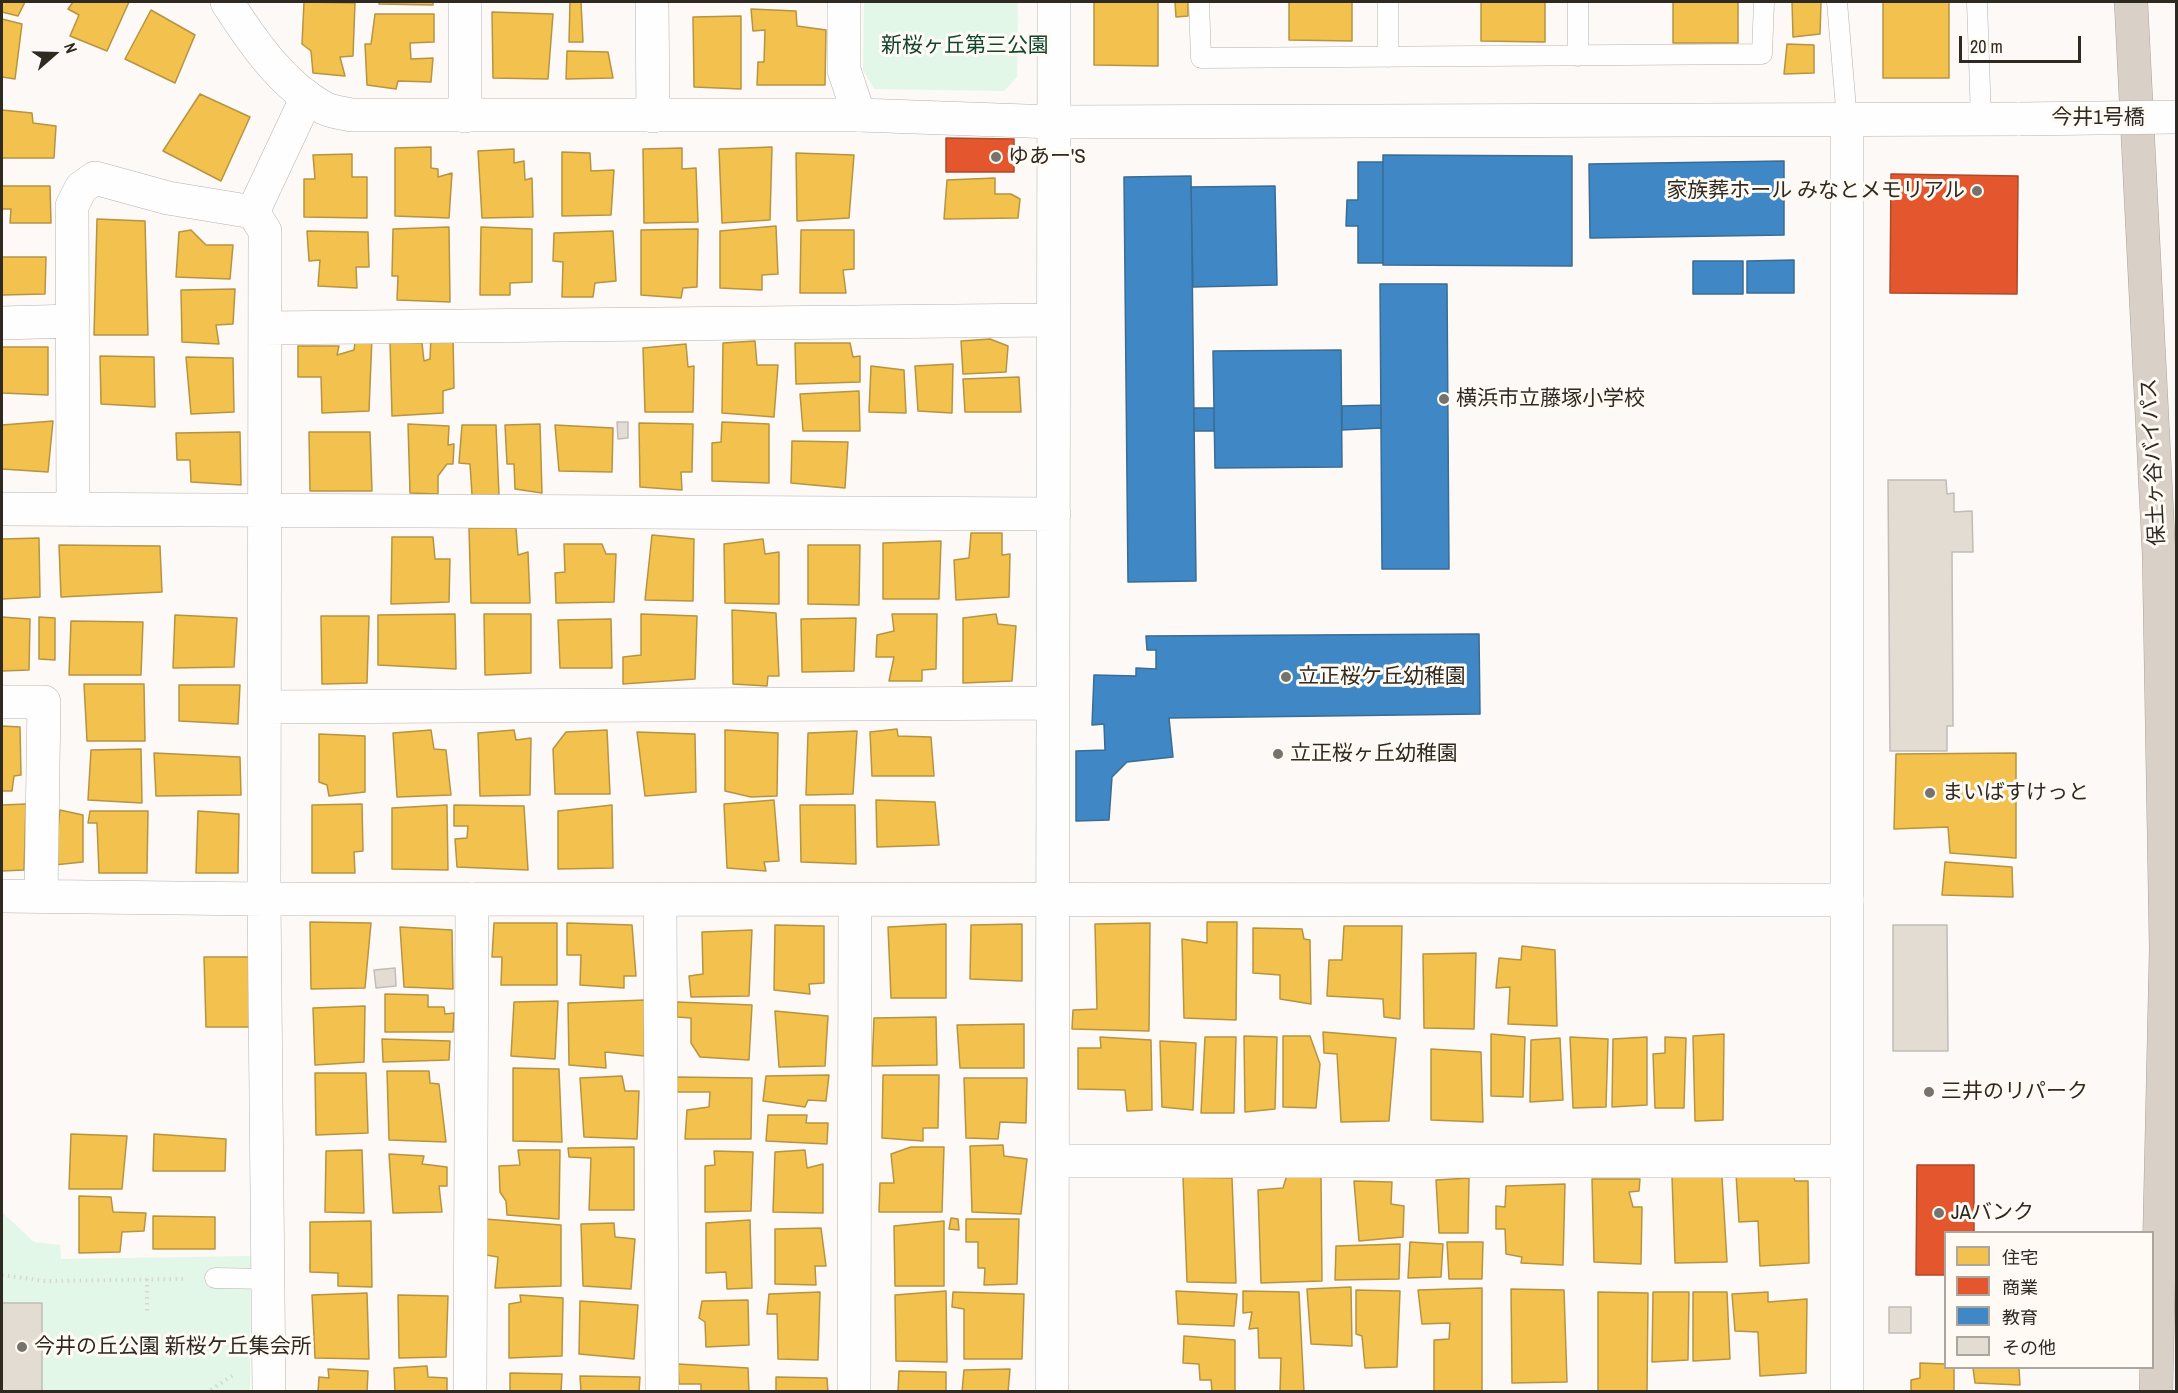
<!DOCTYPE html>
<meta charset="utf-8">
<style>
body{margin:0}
#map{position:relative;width:2178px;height:1393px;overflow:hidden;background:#fcf9f6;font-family:"Archivo Narrow","Noto Sans JP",sans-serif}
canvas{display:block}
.frame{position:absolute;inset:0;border:3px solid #2e2a22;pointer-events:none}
.legend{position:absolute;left:1944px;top:1231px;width:210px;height:138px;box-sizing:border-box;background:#fffaf3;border:2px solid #aba79f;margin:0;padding:8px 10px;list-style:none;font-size:18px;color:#2e2a22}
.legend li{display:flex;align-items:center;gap:12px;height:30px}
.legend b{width:30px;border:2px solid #aba79f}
.north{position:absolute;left:24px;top:24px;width:60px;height:60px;-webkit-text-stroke:4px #fffaf3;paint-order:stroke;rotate:70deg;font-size:16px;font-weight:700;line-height:24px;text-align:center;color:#2e2a22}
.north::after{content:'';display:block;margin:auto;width:21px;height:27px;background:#2e2a22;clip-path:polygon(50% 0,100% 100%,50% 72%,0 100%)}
.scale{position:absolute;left:1959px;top:36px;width:122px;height:27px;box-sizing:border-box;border:3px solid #2e2a22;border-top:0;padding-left:8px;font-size:18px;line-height:21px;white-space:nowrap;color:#2e2a22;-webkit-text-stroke:4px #fffaf3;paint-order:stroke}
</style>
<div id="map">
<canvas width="2178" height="1393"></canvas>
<div class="frame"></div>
<ul class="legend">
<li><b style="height:16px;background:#f2c14e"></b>住宅</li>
<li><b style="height:16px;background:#e4572e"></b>商業</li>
<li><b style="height:16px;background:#3f88c5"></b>教育</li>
<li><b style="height:16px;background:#e2dcd2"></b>その他</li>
</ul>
<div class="north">N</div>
<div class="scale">20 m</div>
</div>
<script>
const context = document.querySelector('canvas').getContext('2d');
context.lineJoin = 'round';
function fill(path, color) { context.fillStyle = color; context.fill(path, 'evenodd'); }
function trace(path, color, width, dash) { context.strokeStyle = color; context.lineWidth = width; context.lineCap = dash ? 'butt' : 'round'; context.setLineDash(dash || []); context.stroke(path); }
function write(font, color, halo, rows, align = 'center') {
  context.font = font + ' "Archivo Narrow","Noto Sans JP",sans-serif'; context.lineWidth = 6; context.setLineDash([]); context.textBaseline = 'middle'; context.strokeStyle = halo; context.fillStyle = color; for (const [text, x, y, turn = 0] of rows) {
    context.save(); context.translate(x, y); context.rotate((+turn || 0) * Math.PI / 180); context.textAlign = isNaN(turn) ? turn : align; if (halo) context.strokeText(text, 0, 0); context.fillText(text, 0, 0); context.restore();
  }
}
const green = new Path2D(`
 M864,2H1018L1017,77L1004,91L874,89L863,70Z
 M2,1212L34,1242L60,1245L61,1259L251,1256L250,1391H2Z`);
const homes = new Path2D(`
 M2,2H25L18,16L2,12Z
 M73,2H129L107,51L70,36L79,15L68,9Z
 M304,2L355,3L353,56L340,57L345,76L313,73L311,51L302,44Z
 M379,2H433V5L379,4Z
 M570,2H581L583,42H569Z
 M1094,2H1158V66L1094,65Z
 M1175,2H1188V16L1176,17Z
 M1289,2H1352V41L1289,40Z
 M1481,2H1545V42L1481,41Z
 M1673,2H1738V43H1673Z
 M1792,2H1821L1820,34L1793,37Z
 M1883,2H1949V78H1883Z
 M751,9L796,11L797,26L826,30L825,85H757L758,62H764L765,30L753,31Z
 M151,10L195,35L175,83L125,59Z
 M492,12L553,14L548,79L493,78Z
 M375,14H434V42L410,43L411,59L433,58L431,82L398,81L396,89L367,85L365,44H371Z
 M741,16V89L694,87L693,17Z
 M2,19L22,24L15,79L2,77Z
 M1787,44L1814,45V73L1784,74Z
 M567,51L608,52L613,78L566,79Z
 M200,94L250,117L221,181L163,151Z
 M2,110L32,113L33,123L56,126L54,158H2Z
 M431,147V168L438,169V177L452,173L449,218L395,216V148Z
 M772,147L770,220L722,223L719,149Z
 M682,148V169L696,168L698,222L644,223L643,149Z
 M514,149V163L524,161L525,180L532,178L533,217L482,218L478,151Z
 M562,152L590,153L591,171L614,170L611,215L562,216Z
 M796,153L854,155L849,218L797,221Z
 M352,154V177H367V218L304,217V179H315L313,155Z
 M995,178V194H1011L1020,199L1018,218L944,219L947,180Z
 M2,186H50L51,223H10L11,209H2Z
 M97,219L145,221L148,335H94Z
 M776,226L778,274L762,275V290L720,288V231Z
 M449,227L450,302L397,300L398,276H392L393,229Z
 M481,227L532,229V282L510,283V295H480Z
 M698,229L697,287L683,288L681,298L641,295V230Z
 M191,230L206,245H233L230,279L176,277L179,232Z
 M801,230H854V269L843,270L846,293H800Z
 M307,231L368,232L369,267H356L357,288L318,286L320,260L309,261Z
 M613,231L616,281L595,283L593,297H562L563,262L553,261L554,233Z
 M2,257H46L45,294L2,295Z
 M235,289L233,324L216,325L219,344L182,342L181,290Z
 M356,334L372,337L369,411L322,413L321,377H298V346H339L337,355L354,350Z
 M431,335L453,336L454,388L443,391V413L392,416L390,341L422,343L424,361L430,359Z
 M990,339L1008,346L1006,372L963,374L961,341Z
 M755,341L757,365H778L774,417L722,413L723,343Z
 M795,343H850L853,357L860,356V382L796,384Z
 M686,344L688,367L694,366L693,412H645L643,348Z
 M2,347H48V395L2,393Z
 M100,356L154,357L155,407L101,404Z
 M186,357L233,358L234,412L191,414Z
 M953,364L952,413L918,411L915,366Z
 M871,366L904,370L906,413L869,412Z
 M1019,377L1021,412H965L963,379Z
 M859,391L860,431H803L800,394Z
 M53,421L48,472L2,469V425Z
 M722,422L769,424V483L712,481V443L721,442Z
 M639,423L693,424L692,472H681L682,490L640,487Z
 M408,424L449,426L448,445L454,444L453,464H447L438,476V494L410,493Z
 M540,424L542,493L515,489L514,464H507L505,425Z
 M462,425H496L499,495H472L470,464L459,463Z
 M555,425L613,428L612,472L559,471Z
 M240,432L241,485L191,482L190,460H177L176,433Z
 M309,432H370L372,491H310Z
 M792,441L848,442L845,488L791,483Z
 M469,528H516L518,555L528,552L530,603H471Z
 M971,533H1002V555L1010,554L1009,597L956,600L954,560L969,558Z
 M652,535L694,539L693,601L645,600Z
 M392,537H433L435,559H450L449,602L391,604Z
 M39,538L40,597L2,599V539Z
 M763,539L765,554L779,552V604L725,603L724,544Z
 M941,541L939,599H883V543Z
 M564,544H602L606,554H616L614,602L556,603L555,573L565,572Z
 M59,545L160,546L162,592L61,597Z
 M808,545H860L859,605L808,604Z
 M732,610L776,613L779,676H768L767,686L733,684Z
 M455,614L456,669L378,665V615Z
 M484,614H531V673L485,675Z
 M641,614L697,616L695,679L623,684V657L641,655Z
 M892,614H937L936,669L922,670V681H889L894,657H876L877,635L894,631Z
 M996,614L998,624L1016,626L1012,681L963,683V618Z
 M175,615L237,618L234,667L173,668Z
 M321,616H369L367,683L322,684Z
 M2,617L30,619L29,670L2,671Z
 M39,617L55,618V660L39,659Z
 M856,618L854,671L802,672L801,619Z
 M611,619L612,668H560L558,620Z
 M71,621L143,622L141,675H69Z
 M84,684H144L145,741H87Z
 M179,685H240L238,724L179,721Z
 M2,726L20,727L21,775L14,776L12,791H2Z
 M897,729L898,736L931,737L934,776H872L870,732Z
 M431,730L434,749L446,750L451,795L397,797L393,733Z
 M514,730L516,740L531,738L530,795L480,796L478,733Z
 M607,730L610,794H555L553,749L566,732Z
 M725,730L778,733L777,796L751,797L725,791Z
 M857,731L853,794L806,795L808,733Z
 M637,732L695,734L696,792L645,796Z
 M319,734L365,736V792L329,796L327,785L319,782Z
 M141,749L142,803L88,800L91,750Z
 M154,753L240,757L241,795L156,796Z
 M2016,753V858L1950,853L1948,827L1894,829L1896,754Z
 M774,800L779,861L764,862L766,871L727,868L724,804Z
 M876,800L935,802L939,845L877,847Z
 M26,804L24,870L2,871V805Z
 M362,804L363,851L354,852L355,873H312V805Z
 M447,805L448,870L392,869V808Z
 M454,805L524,806L528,870L457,867L455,839L467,838L468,826H454Z
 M612,805L613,868L558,869V811Z
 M800,805H855L856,864L801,862Z
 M60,810L83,815V862L54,865Z
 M90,811H148L147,873H99L97,823H88Z
 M198,811L239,814L238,873H196Z
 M1945,862L2012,867L2013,897L1942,895Z
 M310,922L371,923L365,988L311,989Z
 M1207,922H1237L1236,1020L1184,1018L1182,939L1207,943Z
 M494,923H557V985H501L502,957H492Z
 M567,923L632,925L636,976H624V988L580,985L581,955H567Z
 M1150,923L1149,1031L1072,1029L1073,1010L1097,1009L1095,924Z
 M946,924V998H891L888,927Z
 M1022,924V981L970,979L971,925Z
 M775,925L824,926V983L809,984L810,994L774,990Z
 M1344,926H1402L1400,1019L1384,1017L1383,999L1327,996L1329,960H1342Z
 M400,927L452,930L453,989L404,987Z
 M1253,928L1302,929L1304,939L1310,940L1311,1004L1280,999V975L1253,973Z
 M752,930L749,996L691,997L689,976L703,974L702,932Z
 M1522,946L1555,950L1557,1026L1508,1024L1510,987L1496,988L1499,958L1521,960Z
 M1476,953L1474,1029L1424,1028L1423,954Z
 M204,957H253L254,1027H206Z
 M385,994L428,995V1007H444L445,1014L454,1013L453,1032H385Z
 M645,1000L644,1056L605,1052L606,1068L569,1065L568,1003Z
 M558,1001L555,1059L511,1056L514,1002Z
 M677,1002L752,1005L749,1060L700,1057L691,1043V1018L677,1017Z
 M365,1006L364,1062L315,1065L313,1008Z
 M775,1011L828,1016L825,1066L779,1067Z
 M936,1017L937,1065L872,1066L874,1018Z
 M1024,1024V1068H960L957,1025Z
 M1323,1032L1396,1038L1389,1121L1341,1122L1337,1054L1324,1053Z
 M1491,1034L1525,1037L1523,1097L1491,1096Z
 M1724,1034L1723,1120L1695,1121L1693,1036Z
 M1244,1036L1277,1037L1275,1109L1245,1112Z
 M1283,1036H1310L1320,1064L1316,1108L1283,1107Z
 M1100,1037L1151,1040L1152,1110L1127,1111L1125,1090L1078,1089V1048H1101Z
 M1205,1037H1236L1234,1113H1201Z
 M1570,1037L1608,1039L1606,1107L1573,1108Z
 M1647,1037V1105L1612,1107L1613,1039Z
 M1665,1037L1686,1038L1684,1108H1655L1653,1054L1665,1053Z
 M1560,1038L1563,1100L1530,1102L1531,1040Z
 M382,1039L450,1041L449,1060L383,1062Z
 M1160,1041L1196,1043L1193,1110L1162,1107Z
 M1431,1049L1481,1052L1483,1122L1431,1120Z
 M513,1068L559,1069L562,1142L513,1141Z
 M387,1071H429L430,1083L439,1084L446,1142L389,1140Z
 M315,1073H366L368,1133L316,1135Z
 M829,1075L826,1101L808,1100L805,1107L763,1101L766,1076Z
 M883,1075H939L938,1128H923V1141L882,1138Z
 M622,1076L625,1091H639L637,1139L584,1137L580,1078Z
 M674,1077L752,1078L751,1139H685L687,1110L709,1107L710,1092H675Z
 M964,1078H1027L1026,1123L1000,1122L998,1139L966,1138Z
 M768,1115H807L806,1123H828L827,1144L766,1141Z
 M71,1134L127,1136L122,1189H69Z
 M154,1134L226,1139L225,1171H153Z
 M1003,1145L1004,1156L1027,1159L1021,1214L972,1212L970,1146Z
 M634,1147V1210H589L591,1158L569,1157L568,1148Z
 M911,1147H944L942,1212H879L880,1183H894L891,1154Z
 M362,1150L364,1213L325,1212L326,1151Z
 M518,1150H560L559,1219L507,1215L506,1201L500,1192L499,1166L520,1165Z
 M805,1150L807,1168L823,1164V1213L773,1212L775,1152Z
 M714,1151L753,1152L751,1211L705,1212V1166L715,1165Z
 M389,1154L424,1156L422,1164L447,1167V1186H439L442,1212L393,1213Z
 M1792,1171L1795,1181H1808L1809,1263L1760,1266L1758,1221L1739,1222L1736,1174Z
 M1287,1175L1321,1177L1322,1281L1261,1283L1258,1190L1283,1188Z
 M1183,1177L1232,1178L1236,1283L1187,1282Z
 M1672,1177H1722L1727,1262L1675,1263Z
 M1469,1178L1468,1233H1439L1436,1180Z
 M1592,1179H1640L1639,1191L1629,1192L1633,1207H1642L1641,1264L1594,1262Z
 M1354,1181L1392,1182L1391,1204L1404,1206L1403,1237L1359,1241Z
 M1565,1184L1563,1265L1521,1263L1522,1257L1506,1254L1505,1229H1496V1206L1505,1207L1506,1186Z
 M79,1196L111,1197L113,1212L146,1213L144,1231L122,1232L120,1252L79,1253Z
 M153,1216L215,1217V1249H153Z
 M951,1218L958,1219L959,1230L949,1229Z
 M485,1219L561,1225V1286L495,1288L498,1257L486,1255Z
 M966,1219H1019L1017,1284L984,1285L985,1268H978V1242H966Z
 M750,1220L752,1288L727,1289L726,1272L706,1273V1223Z
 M371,1221L372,1287L338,1286V1273L310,1272V1222Z
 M944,1221V1286H895L894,1226Z
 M614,1223L615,1237L635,1239L631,1289L583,1286L581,1224Z
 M821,1228L826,1266H815L816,1285L775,1284V1229Z
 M1410,1242L1443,1244L1441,1277L1408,1278Z
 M1447,1242H1483L1482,1279H1449Z
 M1400,1244L1399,1279L1335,1280L1336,1246Z
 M1351,1287L1352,1346L1311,1344L1307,1289Z
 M1482,1288V1392H1434V1340L1449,1339L1450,1323L1422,1324L1418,1290Z
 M1511,1289L1564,1290L1567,1382L1512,1383Z
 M1356,1290L1400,1291L1397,1367L1365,1368L1362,1336L1356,1334Z
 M946,1291L947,1362L896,1361L895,1295Z
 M1176,1291L1237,1294L1234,1326L1178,1324Z
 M1243,1291L1299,1292L1304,1392H1280L1281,1358H1259L1258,1328L1249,1329L1252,1312L1243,1313Z
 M820,1292L818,1360L778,1359L777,1314H767L769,1294Z
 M953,1292L1024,1294L1022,1359H964V1309L952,1307Z
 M1598,1292L1648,1293L1647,1392H1598Z
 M1653,1292H1689L1688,1360L1652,1362Z
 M1693,1292H1727L1730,1359L1693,1361Z
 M1768,1292V1302L1807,1299L1806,1373L1760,1376L1758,1332L1735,1331L1732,1294Z
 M367,1293L369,1359L315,1358L312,1295Z
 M398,1295L448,1296L446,1357L399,1358Z
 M520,1295L563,1298L562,1356L509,1358V1304L521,1302Z
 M748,1300L749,1345L706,1347L705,1322L699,1318L702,1301Z
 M580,1301L638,1305L634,1359L579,1354Z
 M1184,1336L1235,1340V1392H1212L1211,1380H1200L1199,1364L1183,1363Z
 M1920,1363L1946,1364V1368H1954V1392H1911V1380L1920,1378Z
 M678,1364L748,1368L749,1392H701V1384H679Z
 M427,1366L428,1377L447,1378V1392H395L394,1368Z
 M1973,1368H2019L2020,1385L1975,1383Z
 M328,1369L368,1371L367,1392H318L319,1377L329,1378Z
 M1010,1369L1008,1392H962L964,1370Z
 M899,1371L946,1372V1392H898Z
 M510,1373L562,1374L561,1392H510Z
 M580,1376L640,1377L639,1392H581Z
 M776,1377L827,1378L828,1392H776Z`);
const shops = new Path2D(`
 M946,138L1014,139V172H946Z
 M1891,174L2018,176L2017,294L1890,293Z
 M1917,1165H1974V1232H1946V1275H1916Z`);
const schools = new Path2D(`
 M1383,155L1572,156V266L1383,265Z
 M1784,161V235L1590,238L1589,164Z
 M1358,162H1383V263H1358V226H1346L1347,200H1358Z
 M1191,176L1196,581L1128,582L1124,177Z
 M1275,186L1277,285L1193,287L1191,187Z
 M1794,260V293H1747V261Z
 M1693,261H1743V294H1693Z
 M1380,284H1447L1449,569H1382Z
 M1341,350L1342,467L1215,468L1213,351Z
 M1381,405V428L1342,430V406Z
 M1194,408H1214V431H1194Z
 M1479,634L1480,714L1169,718L1173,757L1127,762L1112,777L1109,820L1076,821V751L1105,750L1104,724L1092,725L1094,675L1136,676V668L1156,669V650H1147L1146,636Z`);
const building = new Path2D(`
 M617,422H628V438L618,439Z
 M1888,480H1946L1947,494L1954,493V512L1972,511L1973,552H1952L1953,726H1947V751H1890Z
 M1893,925H1947L1948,1051H1893Z
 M395,968L396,986L376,988L374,970Z
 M2,1303H42V1392H2Z
 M1889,1307H1911V1333H1889Z`);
const path = new Path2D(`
 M2,1275L45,1281L184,1279
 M147,1279V1315
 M211,1390L233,1375`);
const lane = new Path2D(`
 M1199,2L1201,58L1762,54L1764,2
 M1388,2V57
 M1837,2L1847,120
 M1977,2L1981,119
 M1578,56V2
 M215,1278L268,1279`);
const street = new Path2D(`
 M652,2L653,116
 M844,2V70L859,115
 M465,116V2
 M253,212L307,97
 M2,323L73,321
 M265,328L1053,320
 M2,509L1054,514
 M73,510L72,206L81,188L95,178L168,198L253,212L265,231L264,899L269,1392
 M2,702H44L41,896
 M265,707L1053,703
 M2,896L264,899
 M660,900L662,1392
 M1053,1161H1847
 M470,1392L472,899
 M854,1392L855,900
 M1052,1392L1054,2
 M1847,1392V120`);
const secondary = new Path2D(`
 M227,2C252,41 282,85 324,108C332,112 342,113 351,115H859L1054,122L2020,119
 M264,899L1847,900`);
const highway = new Path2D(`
 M2131,2L2159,555L2166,949L2156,1392`);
const secondaryBridge = new Path2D(`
 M2020,119L2176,117`);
const markers = [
 [996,157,6,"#76726c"],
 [1977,191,6,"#76726c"],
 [1444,399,6,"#76726c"],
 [1286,677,6,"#76726c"],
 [1278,754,6,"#76726c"],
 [1930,793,6,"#76726c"],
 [1929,1092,6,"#76726c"],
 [1939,1213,6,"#76726c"],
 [22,1347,6,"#76726c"]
];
const parkNames = [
 ["新桜ヶ丘第三公園",965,46]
];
const streetNames = [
 ["今井1号橋",2098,118],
 ["保土ヶ谷バイパス",2154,462,-93]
];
const poiNames = [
 ["ゆあー'S",1008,157],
 ["家族葬ホール みなとメモリアル",1965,191,"right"],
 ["横浜市立藤塚小学校",1456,399],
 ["立正桜ケ丘幼稚園",1298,677],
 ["立正桜ヶ丘幼稚園",1290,754],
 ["まいばすけっと",1942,793],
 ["三井のリパーク",1941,1092],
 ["JAバンク",1951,1213],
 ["今井の丘公園 新桜ケ丘集会所",34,1347]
];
fill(green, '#e2f7e8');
fill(homes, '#f2c14e');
trace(homes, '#b79441', 1.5);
fill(shops, '#e4572e');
trace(shops, '#ad4a2a', 1.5);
fill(schools, '#3f88c5');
trace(schools, '#3a6c94', 1.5);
fill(building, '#e2dcd2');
trace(building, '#c0bcb8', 1.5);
trace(lane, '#b6b3ae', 21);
trace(street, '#b6b3ae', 34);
trace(secondary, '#b6b3ae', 34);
trace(highway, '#ada398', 34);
trace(path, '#d7d6d5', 4, [1.5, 4.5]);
trace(lane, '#fffefe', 20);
trace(street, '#fffefe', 33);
trace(secondary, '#fffefe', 33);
trace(highway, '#d9d0c8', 33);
trace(secondaryBridge, '#b6b3ae', 34, []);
trace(secondaryBridge, '#fffefe', 33);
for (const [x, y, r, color] of markers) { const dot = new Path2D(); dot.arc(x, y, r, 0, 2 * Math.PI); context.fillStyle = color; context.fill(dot); trace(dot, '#fffaf3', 2); }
write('21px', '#11452b', '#fffaf3', parkNames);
write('21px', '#2e2a22', '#fffaf3', streetNames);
write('21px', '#2e2a22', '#fffaf3', poiNames, 'left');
</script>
